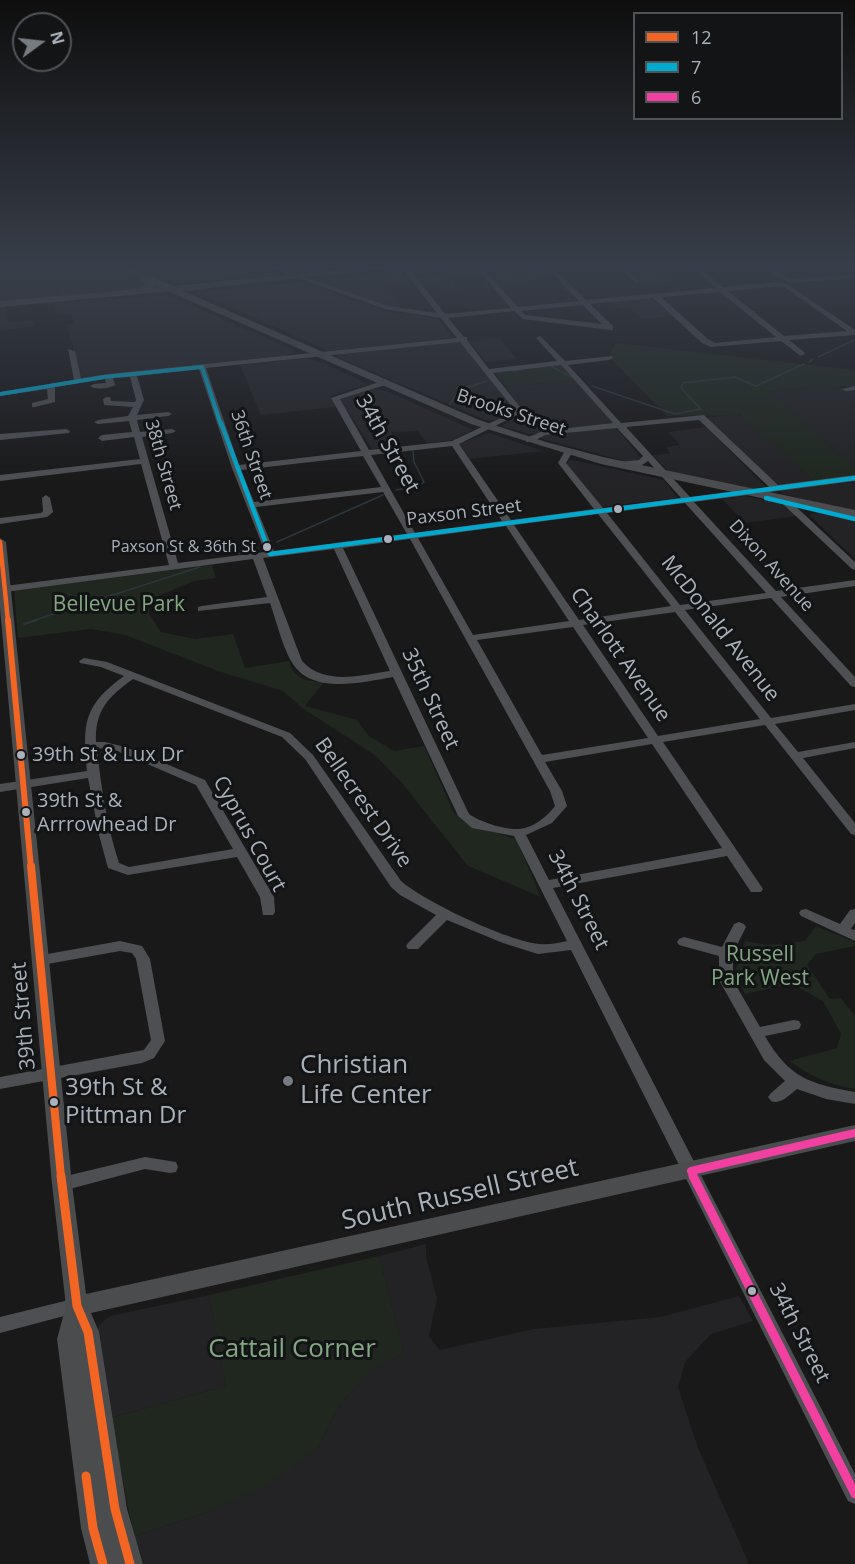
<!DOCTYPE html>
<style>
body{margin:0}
#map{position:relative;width:855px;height:1564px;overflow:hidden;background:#19191a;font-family:"Open Sans",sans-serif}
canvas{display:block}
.legend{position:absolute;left:633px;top:12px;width:210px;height:108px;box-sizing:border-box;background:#131416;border:2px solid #4f5358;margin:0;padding:8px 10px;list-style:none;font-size:18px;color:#aab1bb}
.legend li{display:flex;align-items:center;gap:12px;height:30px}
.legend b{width:30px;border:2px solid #4f5358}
.north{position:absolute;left:12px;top:12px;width:60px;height:60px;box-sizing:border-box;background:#131416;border:2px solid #4f5358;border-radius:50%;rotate:75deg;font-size:16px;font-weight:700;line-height:24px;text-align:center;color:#aab1bb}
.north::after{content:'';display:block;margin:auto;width:21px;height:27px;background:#777c83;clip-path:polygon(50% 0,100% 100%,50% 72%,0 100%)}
</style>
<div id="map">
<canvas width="855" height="1564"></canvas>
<ul class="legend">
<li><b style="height:8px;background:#f26522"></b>12</li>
<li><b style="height:8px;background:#00a9ce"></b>7</li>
<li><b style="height:8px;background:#f240a1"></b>6</li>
</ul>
<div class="north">N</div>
</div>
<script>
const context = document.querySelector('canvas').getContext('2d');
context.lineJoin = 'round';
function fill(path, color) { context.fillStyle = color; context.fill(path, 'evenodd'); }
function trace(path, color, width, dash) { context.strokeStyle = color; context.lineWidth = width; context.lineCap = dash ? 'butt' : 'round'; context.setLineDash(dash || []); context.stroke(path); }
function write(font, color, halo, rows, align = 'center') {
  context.font = font + ' "Open Sans",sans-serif'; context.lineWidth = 6; context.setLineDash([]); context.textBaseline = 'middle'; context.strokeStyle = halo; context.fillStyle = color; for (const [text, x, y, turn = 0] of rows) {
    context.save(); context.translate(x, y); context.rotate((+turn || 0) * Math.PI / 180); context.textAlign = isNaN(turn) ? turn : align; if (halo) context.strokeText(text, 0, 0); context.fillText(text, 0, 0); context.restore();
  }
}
const built = new Path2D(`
 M0,267H264L280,275L183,284L166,280L140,289L0,302Z
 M431,267H473L480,275L450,278L460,289L443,291L437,283L423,285L417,278L447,275L444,271L414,274L411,270Z
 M481,267H536L515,270L519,273L548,271L554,277L498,286Z
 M625,267H657L673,281L644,283Z
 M768,267H832L843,275L791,280Z
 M400,271L413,283L385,286L403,311L314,281Z
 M301,282L389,312L437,318L453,338L329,351L197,292Z
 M167,295L294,350L295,352L282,356L81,377L67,324L74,323L71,315L57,314L54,303Z
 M650,297L673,316L642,319L630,308L619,309L610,301Z
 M6,305L8,322L34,320L35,327L0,330V306Z
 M499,338L517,359L486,362L469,341Z
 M455,342L463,343L510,406L509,412L495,420H486L337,357L342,354Z
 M306,358L326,364L365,382L366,385L332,395L330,397L335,407L261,415L240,365Z
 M575,380L613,423L529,434L502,426L517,415L520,409L506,387Z
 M817,386L855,389V468L768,392Z
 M373,389L387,391L473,430L453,440L427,443L418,431L391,432L399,446L372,449L340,399Z
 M736,414L742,416L815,482L778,486L706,418Z
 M615,427L643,460L628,462L539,438L545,435Z
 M706,427L766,487L750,489L668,471L653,455L670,453L666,447L680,445L668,432Z
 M488,433L544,451L470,459L459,444Z
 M573,460L664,480L678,498L601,507L567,465L568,461Z
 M855,482V513L780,493L786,489Z
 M744,496L785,504L797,516L745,523L722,499Z
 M816,512L855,521V559L809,515Z
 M426,1244V1257L437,1298L429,1337L440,1350L534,1329L661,1317L739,1296L753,1321L711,1334L685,1362L678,1387L698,1448L749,1564H144L134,1536L208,1512L318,1447L339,1406L371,1368L404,1353L379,1256Z
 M209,1295L226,1386L110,1418L97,1334L99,1325L110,1316Z`);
const green = new Path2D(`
 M616,343L855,370V387L840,386V388L817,386L769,392L855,468V476L815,482L739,414C714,417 692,415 667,416L611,359L609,356Z
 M560,364L575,380L506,387L495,373Z
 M212,565L216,578L194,581L149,600V614L161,632L195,639L233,634L245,668L289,661C293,678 307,682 324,682L305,706L357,720L369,736L394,751L424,746L454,813L467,824L516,839L541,897L468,866L402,783L375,755L302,708L283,691L218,671L125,635L91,629L18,638L14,590Z
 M816,926L855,942V946L816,954L807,965L830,999L841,998L855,1016V1089C829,1085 811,1076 789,1061L837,1048L841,1034L823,1001L792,984L745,994L734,975L745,941L768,945L805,941Z
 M379,1256L404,1353L371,1369L339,1406L318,1447L269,1484L208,1512L134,1536L110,1418L226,1386L209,1295Z`);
const streamFar1 = new Path2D(`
 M818,357L854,340
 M809,362L813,359
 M551,366L571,377
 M513,371L522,370
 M592,386L675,414L701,409L681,388L683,383L735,377L756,386L804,364
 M450,404L459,390L487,381
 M396,490L419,486L424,482L414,462L413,451
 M277,542L383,495
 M237,554L258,548
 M32,621L200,567`);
const stream = new Path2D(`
 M24,624L37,620`);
const minor = new Path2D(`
 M267,267H278L388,306L437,313L401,267H408L445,314L511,308L475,267H482L518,307L579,301L546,267H553L586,300L716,288L691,267H699L723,287L781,282L787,284L855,330V335L789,340L804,352L805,354L801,356L781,341L711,347L702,343L653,298L590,304L613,326V330H610L523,319L514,311L448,318L464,337H467V340L489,369L557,361L536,338L540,336L565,361L612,356L613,358L609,360L568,365L621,423L704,415L778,485L855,475V481L694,502L776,591L855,580V586L781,597L855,677V687L851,686L771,598L685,610L771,718L855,704V710L775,724L798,752L855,742V748L803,758L855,823V835L851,834L765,725L663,742L761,886L763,889L761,892H751L727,856L553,888L855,1474V1504L848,1501L571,950L538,954L503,943L447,920L418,949H408L406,946L408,943L436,915L400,895L391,887L305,759L282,737L133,679C108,697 95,710 96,742H105L125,747L205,780L274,897L275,912L273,915H263L260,897L237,857L128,875L108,868L99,835L88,778L0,792V784L87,771C82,723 84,705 124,676L101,667L80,663L79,661L84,658L107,662L290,733L313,755L401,881C425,902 508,941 539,944C549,945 558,943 567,941L514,836L472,828L458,816L393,677C363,682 313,695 293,664C283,649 276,620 270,603L198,611V607L202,606L267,597L253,559L5,592L0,589L5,586L169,565L141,464L0,481V475L140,459L134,437L102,441L98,438L102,435L132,432L129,421L98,424L94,422L98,420L128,416L133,407L104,405L103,399L107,397H110L111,401L135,402L136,400L130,377L113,378L115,385C109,389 96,390 90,386L94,384L106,383L105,379L55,387V402L35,407H32V403L48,399L47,389L0,396V392L74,380L68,349L75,351L81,378L108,374L457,338L441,318L385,309ZM782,286H783L847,331L784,336L728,291ZM720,292L776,337L715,343L708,339L661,297ZM583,305L602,324L525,315L521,311ZM460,342L512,407L509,414L452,441L369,450L340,399L385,385V381H382L331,398L361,451L239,465L206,368ZM561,365L613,423L543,431L526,438V442H532L545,435L617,428L643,456L639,460L619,462V466L642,465L648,461L681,498L603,508L566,463L573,451L569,448L566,449L558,463L594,509L511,520L459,444L517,415L520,407L493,373ZM199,369L232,468L265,552L178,563L142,437L172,433L176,431L172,429L140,432L137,420L168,416L172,414L168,412L137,415L144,400L137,376ZM699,420L769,487L690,497L626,427ZM452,446L502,521L415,533L371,455ZM363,456L381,487L254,502L241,470ZM383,492L407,534L274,551L256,507ZM685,503L766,593L680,605L607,513ZM598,514L671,606L579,620L514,525ZM506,526L569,621L473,635L418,538ZM410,539L550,791L555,806C547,817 533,828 519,829C505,830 480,822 469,814L343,548ZM334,549L390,671C361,675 325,686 302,661L263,558ZM675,612L760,719L658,736L583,625ZM573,627L648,738L542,755L477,640ZM652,744L722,848L549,880L526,835L552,823L567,806L562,791L545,762ZM105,748L117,751L196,785L233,849L129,867L119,863C107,826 101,787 97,749Z
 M619,267H626L640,281V283H636Z
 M761,267H770L790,279L855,274V278L789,283Z
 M855,386V390L846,391L842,389Z
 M66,429L70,431L69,433L0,440V434Z
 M46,495L50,498L53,512L47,517L0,524V518L41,513L43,511L42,498Z
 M787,500L790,501L855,562V570L852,569L784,505L782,503Z
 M806,909L840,924L850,910L855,909V923L851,929L855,930V941L801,916L799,913L801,910Z
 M739,922L744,924L746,927L733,953V980L760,1027L794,1020L799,1021L801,1025L799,1029L765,1036C789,1078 810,1084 855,1092V1104L826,1099L797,1089C789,1095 781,1105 771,1101L768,1097L771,1093L785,1081L764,1060L719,980V956L679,945L677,942L679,939L684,937L722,947L734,924Z
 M120,941L142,946L150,959L165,1041L154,1058L142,1063L0,1089V1077L144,1050L151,1040L136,959L132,953L120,951L42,965L37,963L35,960L37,957L42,955Z
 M145,1157L176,1162L178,1167L176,1172L170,1173L145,1169L62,1191L56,1189L54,1184L56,1179L62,1177Z
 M77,1298L83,1301L86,1306L83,1311L0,1333V1317Z`);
const major = new Path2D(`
 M171,286L175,289L174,291L0,307V301Z
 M0,538L6,542L72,1184L86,1294L855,1125V1141L91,1313L99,1332L127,1509L143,1564H90L81,1528L57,1339L66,1306L52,1184L0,608Z`);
const highway = new Path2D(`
 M117,267H130L173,286L366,267H402L183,291L479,420L546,442L603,457L855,510V518L601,464L471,424L154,285L153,289L132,295V291L145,286L143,280Z`);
const bus1Far3 = new Path2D(`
 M0,542L8,621`);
const bus1Far2 = new Path2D(`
 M8,620L31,868`);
const bus1Far1 = new Path2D(`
 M31,866L61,1177`);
const bus1 = new Path2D(`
 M61,1176L77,1306L88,1332L115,1509L130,1564
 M86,1476L93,1528L103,1564`);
const bus2Far1 = new Path2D(`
 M0,394L104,377L202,367L221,425`);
const bus2 = new Path2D(`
 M221,423L270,554L855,478
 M766,498L855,519`);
const bus3Far1 = new Path2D(`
 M694,1177L691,1171L855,1133`);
const bus3 = new Path2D(`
 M693,1176L855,1494`);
const markers = [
 [618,509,5,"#aab1bb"],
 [388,539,5,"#aab1bb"],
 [267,547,5,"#aab1bb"],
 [21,755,5,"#aab1bb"],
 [26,812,5,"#aab1bb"],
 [288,1081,6,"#777c83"],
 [54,1102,5,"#aab1bb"],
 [752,1291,5,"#aab1bb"]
];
const farBusnames = [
 ["Paxson St & 36th St",256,547]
];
const farStreetnames = [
 ["Brooks Street",511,413,18],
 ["36th Street",251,455,71],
 ["38th Street",163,465,74],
 ["Paxson Street",464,513,-7],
 ["Dixon Avenue",771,566,48]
];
const busNames = [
 ["39th St & Lux Dr",32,755],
 ["39th St &",37,801],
 ["Arrrowhead Dr",37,825]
];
const streetNames = [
 ["34th Street",387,444,61],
 ["McDonald Avenue",720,629,52],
 ["Charlott Avenue",620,655,55],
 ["35th Street",430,699,65],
 ["Bellecrest Drive",363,803,55],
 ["Cyprus Court",249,834,61],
 ["34th Street",578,900,63],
 ["39th Street",24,1016,-95],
 ["34th Street",799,1333,63]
];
const parkNames = [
 ["Bellevue Park",119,605],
 ["Russell",760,955],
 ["Park West",760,979]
];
const nearBusnames = [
 ["39th St &",65,1088],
 ["Pittman Dr",65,1116]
];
const nearPoinames = [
 ["Christian",300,1066],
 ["Life Center",300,1096]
];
const nearStreetnames = [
 ["South Russell Street",460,1195,-13]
];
const nearParknames = [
 ["Cattail Corner",292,1350]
];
fill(built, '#232326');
fill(green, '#1f271f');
trace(streamFar1, '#2b373d', 1.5);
trace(stream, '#2b373d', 2);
fill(minor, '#4d4f53');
fill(major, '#4b4c4e');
fill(highway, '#4b4c4f');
trace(bus1Far3, '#f26522', 4.5);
trace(bus1Far2, '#f26522', 6);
trace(bus1Far1, '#f26522', 8);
trace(bus1, '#f26522', 9);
trace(bus2Far1, '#00a9ce', 4);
trace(bus2, '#00a9ce', 4.5);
trace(bus3Far1, '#f240a1', 8);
trace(bus3, '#f240a1', 9);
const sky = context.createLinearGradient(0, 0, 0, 486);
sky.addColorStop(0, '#0e0e0e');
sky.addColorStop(0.55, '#383e49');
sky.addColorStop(1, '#383e4900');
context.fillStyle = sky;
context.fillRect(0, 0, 855, 486);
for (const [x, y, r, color] of markers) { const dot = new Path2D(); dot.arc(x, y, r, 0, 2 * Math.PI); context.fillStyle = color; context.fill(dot); trace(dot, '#131416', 2); }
write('16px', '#aab1bb', '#131416', farBusnames, 'right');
write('18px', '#aab1bb', '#131416', farStreetnames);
write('20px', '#aab1bb', '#131416', busNames, 'left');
write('21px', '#aab1bb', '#131416', streetNames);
write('21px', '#83a780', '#131416', parkNames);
write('24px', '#aab1bb', '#131416', nearBusnames, 'left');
write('26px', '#aab1bb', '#131416', nearPoinames, 'left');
write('26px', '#aab1bb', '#131416', nearStreetnames);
write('26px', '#83a780', '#131416', nearParknames);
</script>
